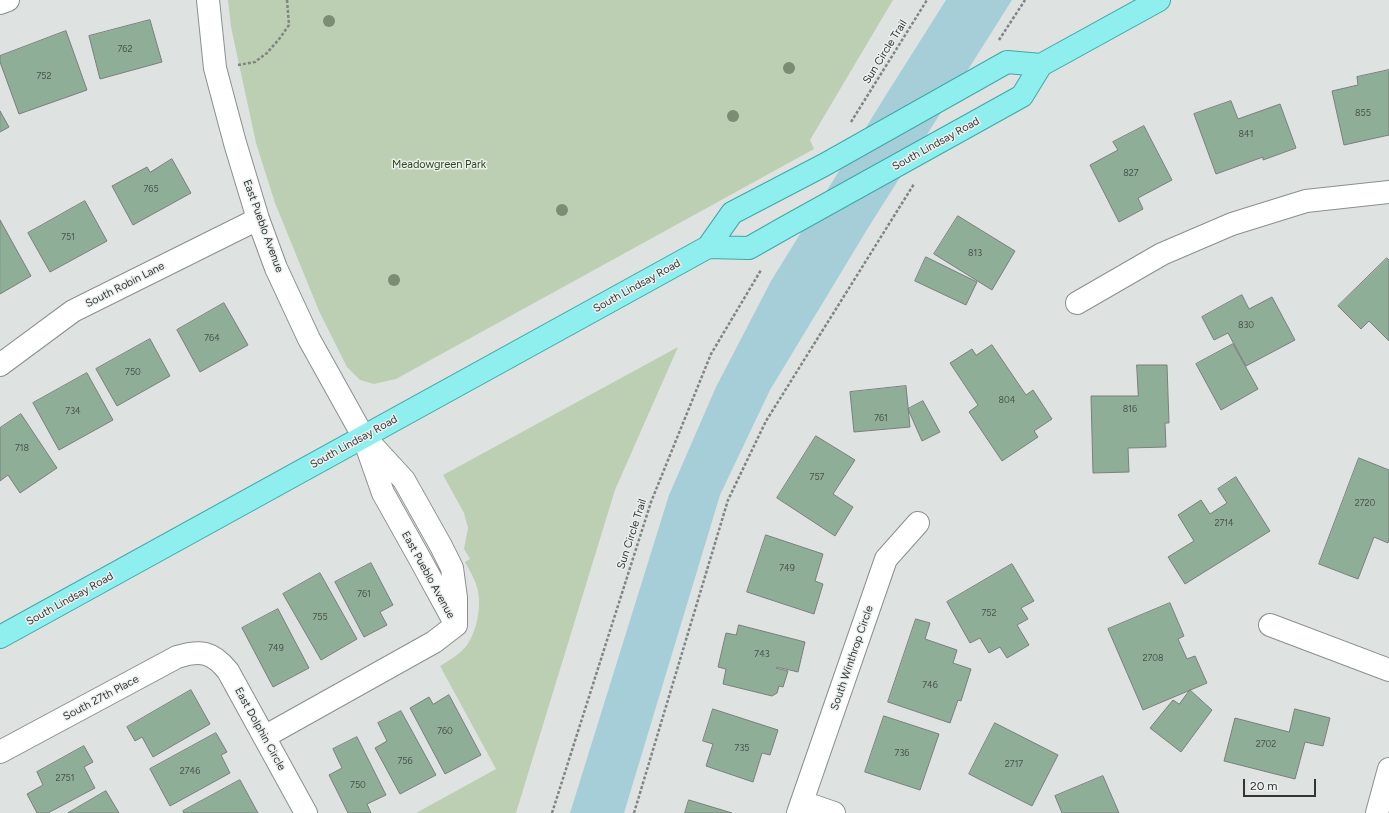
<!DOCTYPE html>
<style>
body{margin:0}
#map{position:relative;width:1389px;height:813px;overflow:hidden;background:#dee3e1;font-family:Figtree,sans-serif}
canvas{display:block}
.scale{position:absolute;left:1243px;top:779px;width:73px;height:18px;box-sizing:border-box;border:2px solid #333535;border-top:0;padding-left:5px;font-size:12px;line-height:14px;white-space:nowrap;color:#333535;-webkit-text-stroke:3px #ebf0ee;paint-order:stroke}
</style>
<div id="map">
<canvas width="1389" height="813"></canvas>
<div class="scale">20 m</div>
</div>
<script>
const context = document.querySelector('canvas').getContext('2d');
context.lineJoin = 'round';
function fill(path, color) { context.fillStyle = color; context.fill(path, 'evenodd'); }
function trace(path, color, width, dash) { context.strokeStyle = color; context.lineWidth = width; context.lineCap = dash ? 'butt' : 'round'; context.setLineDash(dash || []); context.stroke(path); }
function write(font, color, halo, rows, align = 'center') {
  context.font = font + ' Figtree,sans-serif'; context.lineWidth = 3; context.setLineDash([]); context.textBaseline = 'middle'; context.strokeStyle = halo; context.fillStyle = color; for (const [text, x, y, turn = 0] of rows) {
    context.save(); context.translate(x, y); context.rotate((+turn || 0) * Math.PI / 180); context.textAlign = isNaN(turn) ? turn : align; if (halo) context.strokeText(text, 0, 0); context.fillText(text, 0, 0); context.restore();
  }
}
const green = new Path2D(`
 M228,0H893L810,140L814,149L396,379L374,384L360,380L347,367L319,311L275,203L256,143L231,27Z
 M678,347L615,490L516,813H416L496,769L440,666C450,660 460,654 467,645C477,631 481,608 478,591C476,581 470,571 465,562L470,559L464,549L468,528L464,513L443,475Z`);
const water = new Path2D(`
 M946,0H1012L868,228L770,390L720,495L624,813H570L669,495L716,387L771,281L886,95Z`);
const building = new Path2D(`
 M150,20L162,62L100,79L89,36Z
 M66,31L87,90L19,114L0,62V56Z
 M1389,70V135L1344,145L1332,91L1358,85L1357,77Z
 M1231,101L1238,119L1280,104L1296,148L1263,160V157L1216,174L1194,114Z
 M0,111L9,127L0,132Z
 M1144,126L1172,180L1138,198L1143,209L1119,222L1090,165L1118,150L1113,142Z
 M172,159L191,193L133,225L112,186L147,167L150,172Z
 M85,201L107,241L50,272L28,233Z
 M958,216L1015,251L992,290L934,254Z
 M0,220L31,276L0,294Z
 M926,257L977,282L966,305L915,281Z
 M1387,258L1389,260V341L1369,321L1361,329L1338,306Z
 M1242,295L1249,309L1272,297L1295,340L1246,366L1228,333L1214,340L1202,317Z
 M224,303L248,345L200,372L177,330Z
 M150,339L170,376L117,406L96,369Z
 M1233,344L1258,389L1221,410L1196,364Z
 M992,345L1026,395L1033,390L1052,419L1034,431L1038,437L1002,461L969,412L978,405L950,363L972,349L976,355Z
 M1137,365H1167L1169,423H1165L1166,447L1128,448L1129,472L1093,473L1091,396H1138Z
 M87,373L113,420L59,450L33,403Z
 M906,386L910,427L854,432L850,392Z
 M923,401L940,432L922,441L908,409Z
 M21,414L57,468L20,493L8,475L0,481V428Z
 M816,436L855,460L833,494L853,507L835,536L777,498Z
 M1359,458L1389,470V540L1388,543L1374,537L1358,579L1319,564Z
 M1236,477L1270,531L1185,584L1168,557L1194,541L1178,515L1201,500L1210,514L1227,503L1218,489Z
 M766,535L823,554L815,581L823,584L814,614L747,592Z
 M371,563L393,605L380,612L387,625L364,637L335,582Z
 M1012,564L1034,601L1021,608L1028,619L1017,625L1029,645L1007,658L1000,647L989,653L980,638L970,643L947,602Z
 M320,573L357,639L321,660L283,594Z
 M1170,603L1184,636L1178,639L1187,659L1195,656L1207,683L1143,710L1108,629Z
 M278,609L309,668L273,687L242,628Z
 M916,619L930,623L925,639L957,650L953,663L971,669L961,701L958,700L950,723L888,702Z
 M739,625L805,642L798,672L777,667L776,668L788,671L783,687L779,686L777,693L772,696L723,684L726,669L718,667L726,633L736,635Z
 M191,690L210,724L153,757L142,737L135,741L127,727Z
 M1190,690L1212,710L1181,752L1150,728L1173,700L1179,704Z
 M449,695L481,755L445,774L410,708L429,697L433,704Z
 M713,709L778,730L770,755L762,753L753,782L706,766L713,744L703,741Z
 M1295,709L1330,718L1323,746L1305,742L1295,779L1224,761L1235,718L1289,732Z
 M401,711L436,775L400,794L375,748L387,741L378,723Z
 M884,716L939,734L920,790L865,772Z
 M995,723L1058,755L1032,806L969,774Z
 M216,733L227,752L221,755L230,773L170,806L150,769Z
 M357,737L386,795L367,804L371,813H348L329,775L342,768L333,749Z
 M84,746L93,762L84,767L95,788L48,813H37L27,794L43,785L37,772Z
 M1103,776L1119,813H1062L1055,796Z
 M240,780L258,813H184L183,811Z
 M106,791L119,813H68Z
 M689,800L732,813H685Z`);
const path = new Path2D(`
 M999,40L1025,0
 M238,65L255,62L267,53L280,38L289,25L287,0
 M851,122L927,0
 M552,813L651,502L711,354L761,270
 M634,813L728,500L766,421L914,184`);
const minor = new Path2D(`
 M208,0L215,68L235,143L258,219L276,268L309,339L363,436L383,493L420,559L456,625
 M0,3L8,0
 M1077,303L1162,254L1232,224L1306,201L1389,192
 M0,365L73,311L258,219
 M370,443L404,480L441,546L452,568L456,598V623
 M1270,625L1389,670
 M264,737L434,642L456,625
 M0,752L177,657C200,650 212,651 228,671L306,813
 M802,802L834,813
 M798,813L886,559L918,523
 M1377,813L1389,769`);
const major = new Path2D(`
 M708,247L749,248L786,227L1022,96L1041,65L1159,0
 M0,637L708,247L732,213L824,165L1007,62L1041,65`);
const trees = [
 [329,21],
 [789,68],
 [733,116],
 [562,210],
 [394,280]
];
const numberNames = [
 ["762",125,49],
 ["752",44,76],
 ["855",1363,113],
 ["841",1246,134],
 ["827",1131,173],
 ["765",151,189],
 ["751",68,237],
 ["813",975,253],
 ["830",1246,325],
 ["764",212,338],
 ["750",133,372],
 ["804",1007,400],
 ["816",1130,409],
 ["734",73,411],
 ["761",881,418],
 ["718",22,448],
 ["757",817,477],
 ["2720",1365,503],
 ["2714",1224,523],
 ["749",787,568],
 ["761",364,594],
 ["752",989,613],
 ["755",320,617],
 ["749",276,648],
 ["743",762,654],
 ["2708",1153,658],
 ["746",930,685],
 ["760",445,731],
 ["2702",1266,744],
 ["735",742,748],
 ["736",902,753],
 ["756",405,761],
 ["2717",1014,764],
 ["2746",190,771],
 ["2751",65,778],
 ["750",358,785]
];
const streetNames = [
 ["Sun Circle Trail",885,52,-58],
 ["South Lindsay Road",936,144,-29],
 ["East Pueblo Avenue",263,226,70],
 ["South Robin Lane",125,285,-27],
 ["South Lindsay Road",637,286,-29],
 ["South Lindsay Road",354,442,-29],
 ["Sun Circle Trail",632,534,-72],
 ["East Pueblo Avenue",428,575,61],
 ["South Lindsay Road",70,599,-29],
 ["South Winthrop Circle",852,658,-71],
 ["South 27th Place",101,698,-28],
 ["East Dolphin Circle",260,729,61]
];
const parkNames = [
 ["Meadowgreen Park",439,165]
];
fill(green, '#bdcfb3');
fill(water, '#a5ced8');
fill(building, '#8fae98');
trace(building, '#7b7e7c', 1);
trace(minor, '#8a8f8d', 24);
trace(major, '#3ea7a7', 24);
trace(path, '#808483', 2.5, [3, 2]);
trace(minor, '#fff', 22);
trace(major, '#8fefef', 22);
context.fillStyle = '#7d8d74';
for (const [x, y] of trees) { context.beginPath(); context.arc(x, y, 6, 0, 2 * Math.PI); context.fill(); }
write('9px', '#4a534e', null, numberNames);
write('11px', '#333535', '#ebf0ee', streetNames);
write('11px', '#2d471b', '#ebf0ee', parkNames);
</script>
